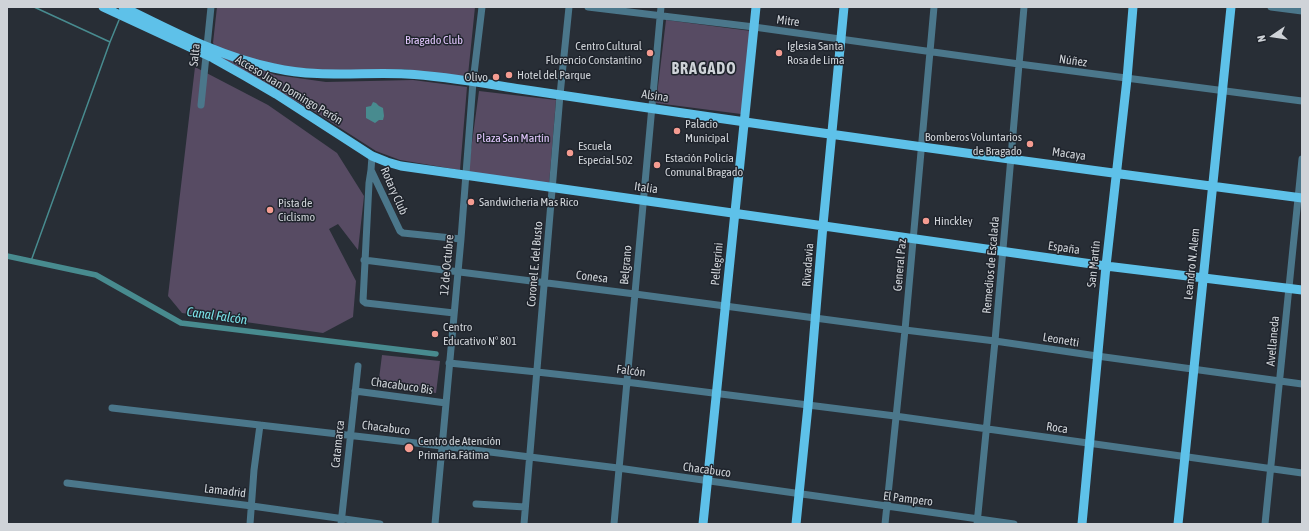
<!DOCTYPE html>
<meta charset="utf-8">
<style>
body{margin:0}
#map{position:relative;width:1309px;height:531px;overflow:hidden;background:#282e36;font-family:"Asap Condensed",sans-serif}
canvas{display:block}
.frame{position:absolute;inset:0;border:8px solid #cfd3d8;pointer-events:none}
.north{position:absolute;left:1253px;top:16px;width:40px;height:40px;-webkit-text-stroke:3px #1f242c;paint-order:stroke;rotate:257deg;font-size:11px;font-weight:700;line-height:16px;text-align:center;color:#cfd3d8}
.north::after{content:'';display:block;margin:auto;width:14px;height:18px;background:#cfd3d8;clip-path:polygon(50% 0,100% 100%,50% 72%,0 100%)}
</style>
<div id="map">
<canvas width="1309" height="531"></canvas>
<div class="frame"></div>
<div class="north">N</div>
</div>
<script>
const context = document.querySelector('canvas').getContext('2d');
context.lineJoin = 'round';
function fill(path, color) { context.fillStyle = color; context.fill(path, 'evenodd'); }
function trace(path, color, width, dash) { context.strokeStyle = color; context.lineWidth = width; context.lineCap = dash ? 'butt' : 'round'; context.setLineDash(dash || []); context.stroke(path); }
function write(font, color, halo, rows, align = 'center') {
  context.font = font + ' "Asap Condensed",sans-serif'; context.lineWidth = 3; context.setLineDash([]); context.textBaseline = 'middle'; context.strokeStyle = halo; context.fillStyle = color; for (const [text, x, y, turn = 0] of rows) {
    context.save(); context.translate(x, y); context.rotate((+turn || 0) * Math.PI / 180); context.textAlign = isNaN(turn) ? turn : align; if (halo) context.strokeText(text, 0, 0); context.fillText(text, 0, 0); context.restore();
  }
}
const green = new Path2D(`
 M217,7H475L468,75L462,78L404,69L338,71L274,66L218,49L213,43Z
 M666,20L751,31L741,114L656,103Z
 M218,55H221L276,75L326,82L413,80L467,87L460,170L400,160L376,151L320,115L252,76L218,59Z
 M195,67L268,105L337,153L364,196L358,250L338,224L329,229L356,281L353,317L323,333L182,313L168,296Z
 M479,91L556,100L549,184L468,172Z
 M382,355L440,361L436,393L378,387Z`);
const water = new Path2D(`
 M373,102L376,103L379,106L383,108L384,116L383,120H379L375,123L366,118V107L371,106Z`);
const stream = new Path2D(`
 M34,7L110,42
 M31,261L110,42L119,20`);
const canal = new Path2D(`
 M7,256L96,275L181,323L436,354`);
const minor = new Path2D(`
 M588,7L754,27L1019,64L1302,101
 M1271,7L1302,11
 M201,105L211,7
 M372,156L371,170L400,231L403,233L461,239
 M371,170L369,183L363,301L366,303L454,313
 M364,260L635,294L905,330L995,341L1097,356L1302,384
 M449,363L537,372L626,382L895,416L1302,473
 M355,391L446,403
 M112,408L442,446L618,468L1014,524
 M67,483L252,506L380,524
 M476,504L525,507
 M250,524L254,470L260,425
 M341,524L358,366
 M435,524L461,239L473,82L482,7
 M524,524L560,95L569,7
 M614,524L661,7
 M885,524L905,330L934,7
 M977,524L995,341L1024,7
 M1265,524L1302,159`);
const major = new Path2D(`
 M103,7L213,58L245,76L276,94L372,156L387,162L401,166L1106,266L1302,290
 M123,7C172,31 220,57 274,68C317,78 362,72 406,74C444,76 482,83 520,89C780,128 1041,164 1302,198
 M703,524L756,7
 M796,524L808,406L823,225L844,7
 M1082,524L1106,266L1127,79L1133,7
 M1178,524L1231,7`);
const markers = [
 [650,53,4,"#f59c91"],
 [779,53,4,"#f59c91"],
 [509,75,4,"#f59c91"],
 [496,77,4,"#f59c91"],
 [677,131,4,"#f59c91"],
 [1030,144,4,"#f59c91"],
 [570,153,4,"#f59c91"],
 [657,165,4,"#f59c91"],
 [471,202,4,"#f59c91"],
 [270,210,4,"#f59c91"],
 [926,221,4,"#f59c91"],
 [435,334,4,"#f59c91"],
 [409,448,5,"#f59c91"]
];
const streetNames = [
 ["Mitre",788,21,8],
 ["Salta",195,55,-84],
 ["Núñez",1073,61,8],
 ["Acceso Juan Domingo Perón",289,90,31],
 ["Alsina",655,96,8],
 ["Macaya",1069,154,8],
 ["Italia",646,188,8],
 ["Rotary Club",394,191,66],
 ["España",1064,248,8],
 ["Coronel E. del Busto",535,264,-85],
 ["Pellegrini",717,264,-85],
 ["San Martín",1094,264,-84],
 ["Leandro N. Alem",1192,264,-84],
 ["12 de Octubre",447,265,-85],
 ["Belgrano",626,265,-85],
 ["Rivadavia",808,265,-86],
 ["General Paz",900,265,-85],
 ["Remedios de Escalada",991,265,-85],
 ["Conesa",592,277,7],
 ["Leonetti",1061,340,9],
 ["Avellaneda",1273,341,-85],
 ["Falcón",631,371,7],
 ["Chacabuco Bis",402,386,8],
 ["Chacabuco",386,428,7],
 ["Roca",1057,428,8],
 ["Catamarca",338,444,-84],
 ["Chacabuco",707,470,8],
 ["Lamadrid",225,491,7],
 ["El Pampero",908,499,7]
];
const parkNames = [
 ["Bragado Club",434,40],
 ["Plaza San Martín",513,138]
];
const poiNames = [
 ["Centro Cultural",642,46,"right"],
 ["Florencio Constantino",642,60,"right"],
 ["Iglesia Santa",787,46],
 ["Rosa de Lima",787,60],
 ["Hotel del Parque",517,75],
 ["Olivo",488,77,"right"],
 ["Palacio",685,124],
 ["Municipal",685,138],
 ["Bomberos Voluntarios",1022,137,"right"],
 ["de Bragado",1022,151,"right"],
 ["Escuela",578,146],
 ["Especial 502",578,160],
 ["Estación Policía",665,158],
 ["Comunal Bragado",665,172],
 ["Sandwicheria Mas Rico",479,202],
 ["Pista de",278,203],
 ["Ciclismo",278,217],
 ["Hinckley",934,221],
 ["Centro",443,327],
 ["Educativo N° 801",443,341],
 ["Centro de Atención",418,441],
 ["Primaria.Fátima",418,455]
];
const waterNames = [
 ["Canal Falcón",217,316,8]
];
const districtNames = [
 ["BRAGADO",704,69]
];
fill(green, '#574b63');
fill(water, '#488b8f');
trace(stream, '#488b8f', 1.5);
trace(canal, '#488b8f', 5.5);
trace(minor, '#4b778b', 7);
trace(major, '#5ec1e9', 9);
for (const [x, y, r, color] of markers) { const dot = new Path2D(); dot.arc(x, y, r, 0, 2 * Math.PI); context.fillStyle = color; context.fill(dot); trace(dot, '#1f242c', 1.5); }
write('12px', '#cfd3d8', '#1f242c', streetNames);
write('12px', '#e0c5fb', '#1f242c', parkNames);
write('12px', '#cfd3d8', '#1f242c', poiNames, 'left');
write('italic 13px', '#7ce4eb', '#1f242c', waterNames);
context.letterSpacing = '1px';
write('bold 16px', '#cfd3d8', '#1f242c', districtNames);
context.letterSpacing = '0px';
</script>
